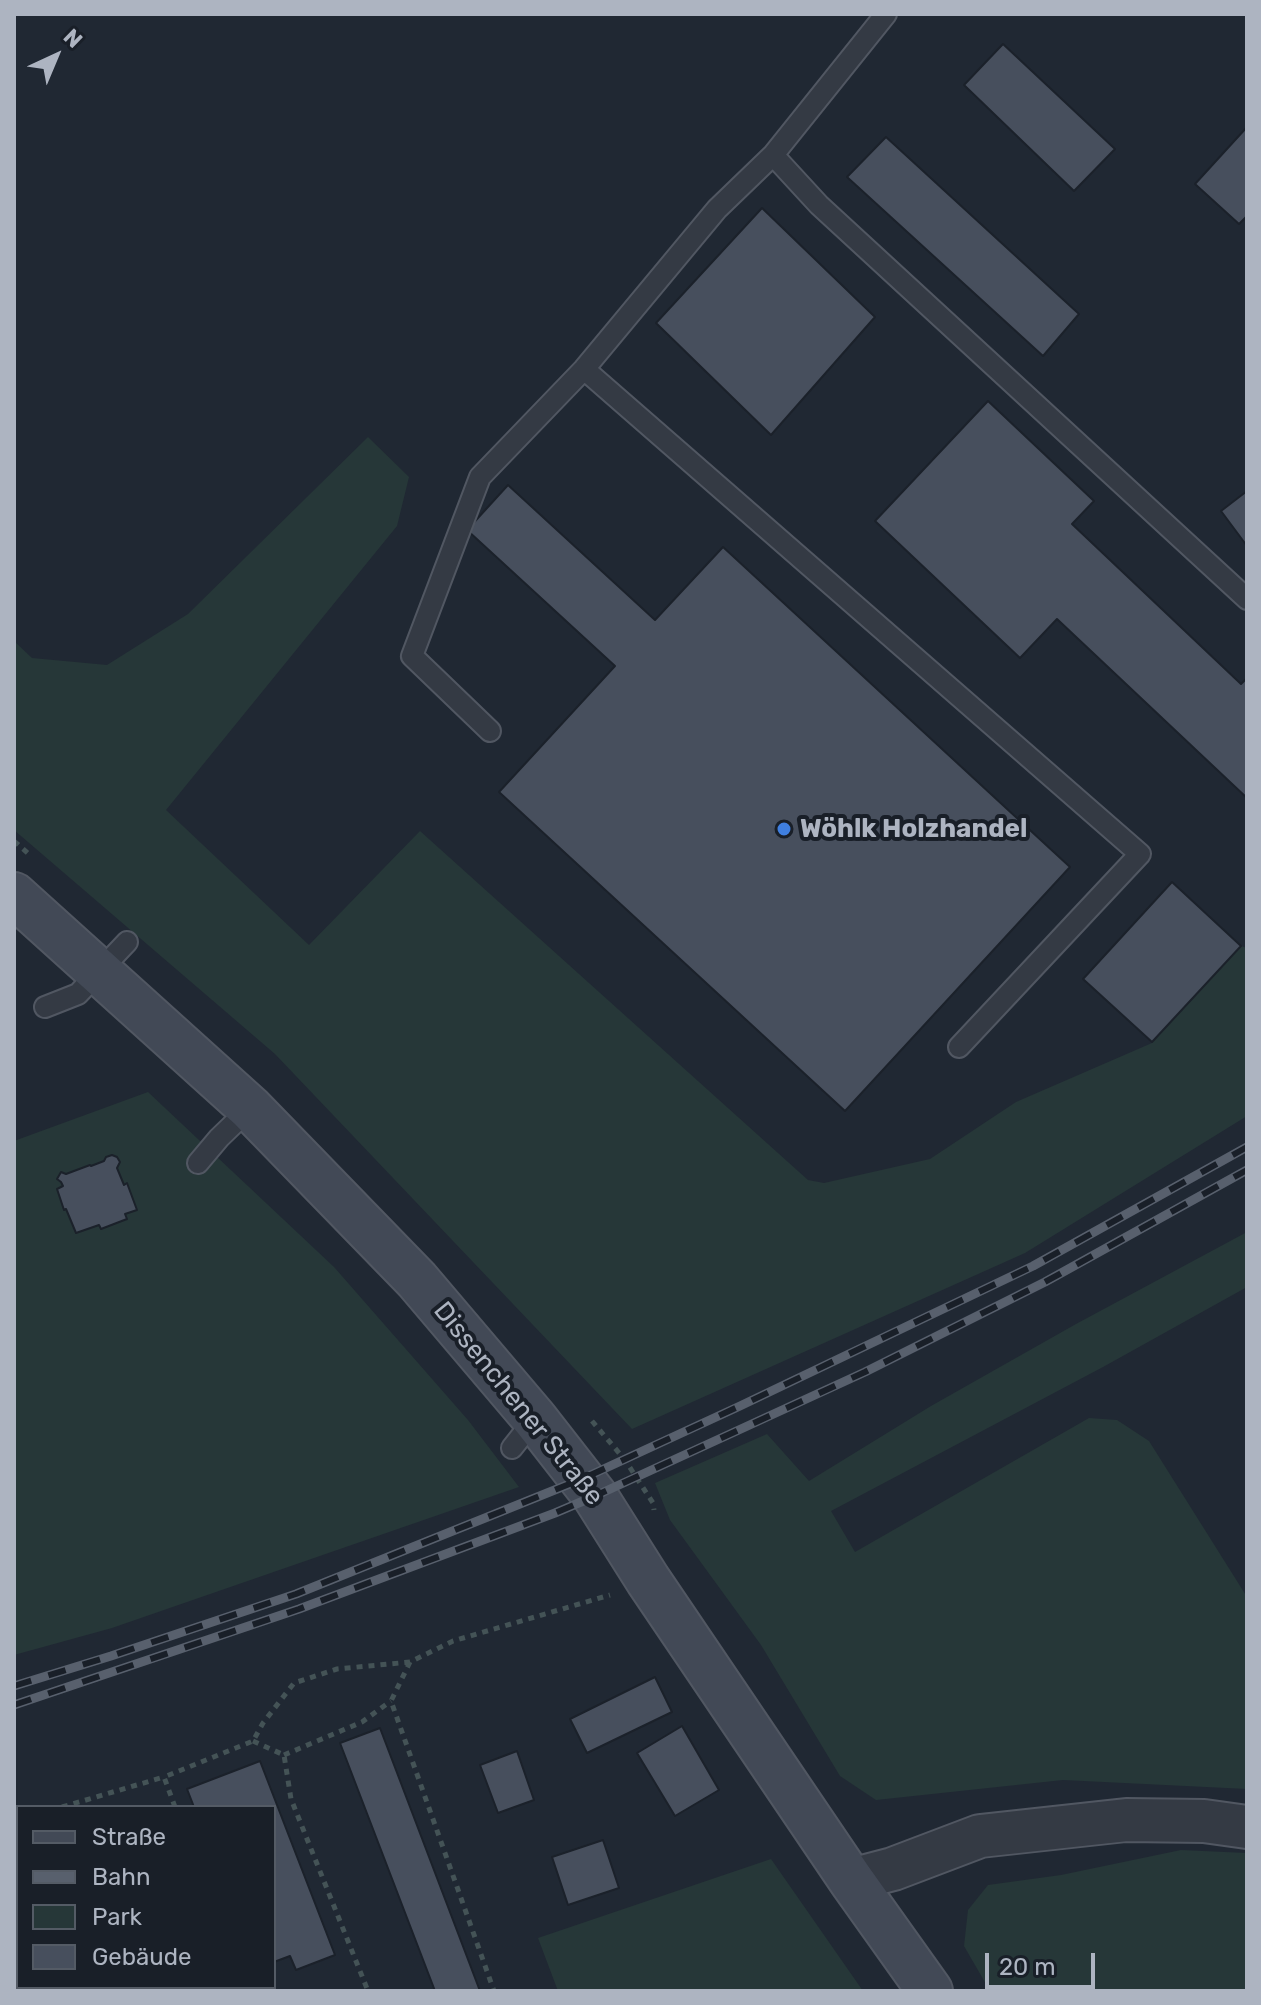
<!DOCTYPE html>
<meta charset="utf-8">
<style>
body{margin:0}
#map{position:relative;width:1261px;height:2005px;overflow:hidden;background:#202833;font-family:Rubik,sans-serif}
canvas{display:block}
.frame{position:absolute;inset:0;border:16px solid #adb4c1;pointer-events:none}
.legend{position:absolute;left:16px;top:1805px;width:260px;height:184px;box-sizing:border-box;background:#191f28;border:2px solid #545b65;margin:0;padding:10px 14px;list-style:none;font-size:24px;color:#adb4c1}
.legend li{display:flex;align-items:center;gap:16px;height:40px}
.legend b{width:40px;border:2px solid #545b65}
.north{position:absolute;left:16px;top:16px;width:80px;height:80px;-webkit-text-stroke:6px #191f28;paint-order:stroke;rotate:44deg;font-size:22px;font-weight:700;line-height:32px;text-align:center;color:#adb4c1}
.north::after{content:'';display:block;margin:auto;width:28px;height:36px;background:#adb4c1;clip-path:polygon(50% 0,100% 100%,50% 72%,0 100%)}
.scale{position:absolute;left:985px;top:1953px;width:110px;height:36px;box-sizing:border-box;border:4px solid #adb4c1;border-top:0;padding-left:10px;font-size:24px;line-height:28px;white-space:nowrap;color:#adb4c1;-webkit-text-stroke:6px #191f28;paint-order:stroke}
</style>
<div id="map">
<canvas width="1261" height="2005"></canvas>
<div class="frame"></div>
<ul class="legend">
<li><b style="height:10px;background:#424956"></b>Straße</li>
<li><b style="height:10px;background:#58606d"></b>Bahn</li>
<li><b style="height:22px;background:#263738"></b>Park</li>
<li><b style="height:22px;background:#474f5d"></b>Gebäude</li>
</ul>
<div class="north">N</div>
<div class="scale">20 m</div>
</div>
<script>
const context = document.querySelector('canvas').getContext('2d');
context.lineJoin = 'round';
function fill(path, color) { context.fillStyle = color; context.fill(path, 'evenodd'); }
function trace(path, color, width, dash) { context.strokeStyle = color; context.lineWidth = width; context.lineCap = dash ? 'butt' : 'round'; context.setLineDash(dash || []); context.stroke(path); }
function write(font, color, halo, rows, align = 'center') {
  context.font = font + ' Rubik,sans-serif'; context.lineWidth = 8; context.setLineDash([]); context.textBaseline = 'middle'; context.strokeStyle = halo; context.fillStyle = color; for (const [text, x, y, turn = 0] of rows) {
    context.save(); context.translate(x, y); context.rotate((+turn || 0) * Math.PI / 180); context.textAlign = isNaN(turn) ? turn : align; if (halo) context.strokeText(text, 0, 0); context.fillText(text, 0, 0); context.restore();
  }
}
const green = new Path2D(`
 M368,437L409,477L397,526L166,810L309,945L420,831L808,1180L824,1183L930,1159L1016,1102L1152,1043L1241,946L1247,948V1116L1025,1253L632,1429L275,1054L14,830V641L32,658L107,665L188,614Z
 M148,1092L334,1267L468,1420L519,1487L112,1628L14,1655V1141Z
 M1247,1232V1287L1103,1367L831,1511L855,1552L1089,1418L1117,1420L1149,1441L1247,1597V1789L1063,1780L876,1800L840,1776L761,1645L670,1520L655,1483L767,1434L809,1481L931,1406L1076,1324Z
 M1181,1850L1247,1853V1991H990L964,1946L968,1910L988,1885L1061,1875Z
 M771,1859L863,1991H558L538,1938Z`);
const building = new Path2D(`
 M1003,44L1115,149L1074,191L964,85Z
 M1247,127V216L1239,224L1195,184Z
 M886,137L1079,314L1043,356L847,177Z
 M762,208L875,317L771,435L656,323Z
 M988,401L1094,501L1072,524L1241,684L1247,678V798L1057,619L1020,658L875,521Z
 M508,485L655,620L723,547L1070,867L845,1111L499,792L615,666L467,530Z
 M1247,491V546L1221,511Z
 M1172,882L1241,946L1152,1042L1083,979Z
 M112,1155L117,1157L120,1162L117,1168L124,1185L127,1183L137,1210L125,1214L127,1219L101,1229L99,1225L76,1233L66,1209L64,1210L57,1189L63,1186L61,1182L57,1179L61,1172L66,1174L90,1165L91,1166L104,1161L106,1157Z
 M655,1677L672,1712L587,1753L570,1719Z
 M682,1726L719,1790L675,1816L637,1753Z
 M380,1728L480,1991H435L340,1743Z
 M517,1751L534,1800L498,1813L480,1765Z
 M260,1761L335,1955L296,1970L290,1956L274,1962V1807H194L187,1789Z
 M603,1840L619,1888L568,1905L552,1857Z`);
const path = new Path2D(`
 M14,841L31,856
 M592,1421L625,1460L653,1503L654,1510
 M410,1662L391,1701L494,1991
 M253,1741L284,1755L291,1799L368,1991
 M284,1755L362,1722L391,1701
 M62,1807L164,1777
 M175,1807L164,1777L253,1741L263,1723L294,1683L337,1669L410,1662L453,1641L610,1595
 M14,1820L18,1819`);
const lane = new Path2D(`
 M773,155L819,205L1247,599
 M584,369L1140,854L959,1047
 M490,731L412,656L480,477L584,369L717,209L773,155L886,14
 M45,1007L78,994L127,942
 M198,1163L219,1138L250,1108
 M512,1448L535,1419`);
const street = new Path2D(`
 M851,1880L893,1869L980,1836L1126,1820L1204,1821L1247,1827`);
const secondary = new Path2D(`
 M14,895L250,1108L417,1280L535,1419L595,1496L648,1580L851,1880L930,1991`);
const rail = new Path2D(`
 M14,1686L111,1656L296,1594L582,1479L740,1406L1033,1266L1247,1147
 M14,1705L299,1609L555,1513L595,1496L865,1372L1045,1282L1247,1170`);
const markers = [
 [784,829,8,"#3f7fe0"]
];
const poiNames = [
 ["Wöhlk Holzhandel",800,829]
];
const streetNames = [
 ["Dissenchener Straße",518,1404,51]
];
fill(green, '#263738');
fill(building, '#474f5d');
trace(building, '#1b212a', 2);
trace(lane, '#515762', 24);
trace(street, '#515762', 46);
trace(secondary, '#515762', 48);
trace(path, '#445356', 5, [6, 6]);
trace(lane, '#343a44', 20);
trace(street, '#343a44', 42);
trace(secondary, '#424956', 44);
trace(rail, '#58606d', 9);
trace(rail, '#191f28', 6, [18]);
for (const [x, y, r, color] of markers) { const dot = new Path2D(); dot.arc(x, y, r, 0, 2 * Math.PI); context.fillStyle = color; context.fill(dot); trace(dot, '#191f28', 3); }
write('bold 26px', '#adb4c1', '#191f28', poiNames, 'left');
write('26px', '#adb4c1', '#191f28', streetNames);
</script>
